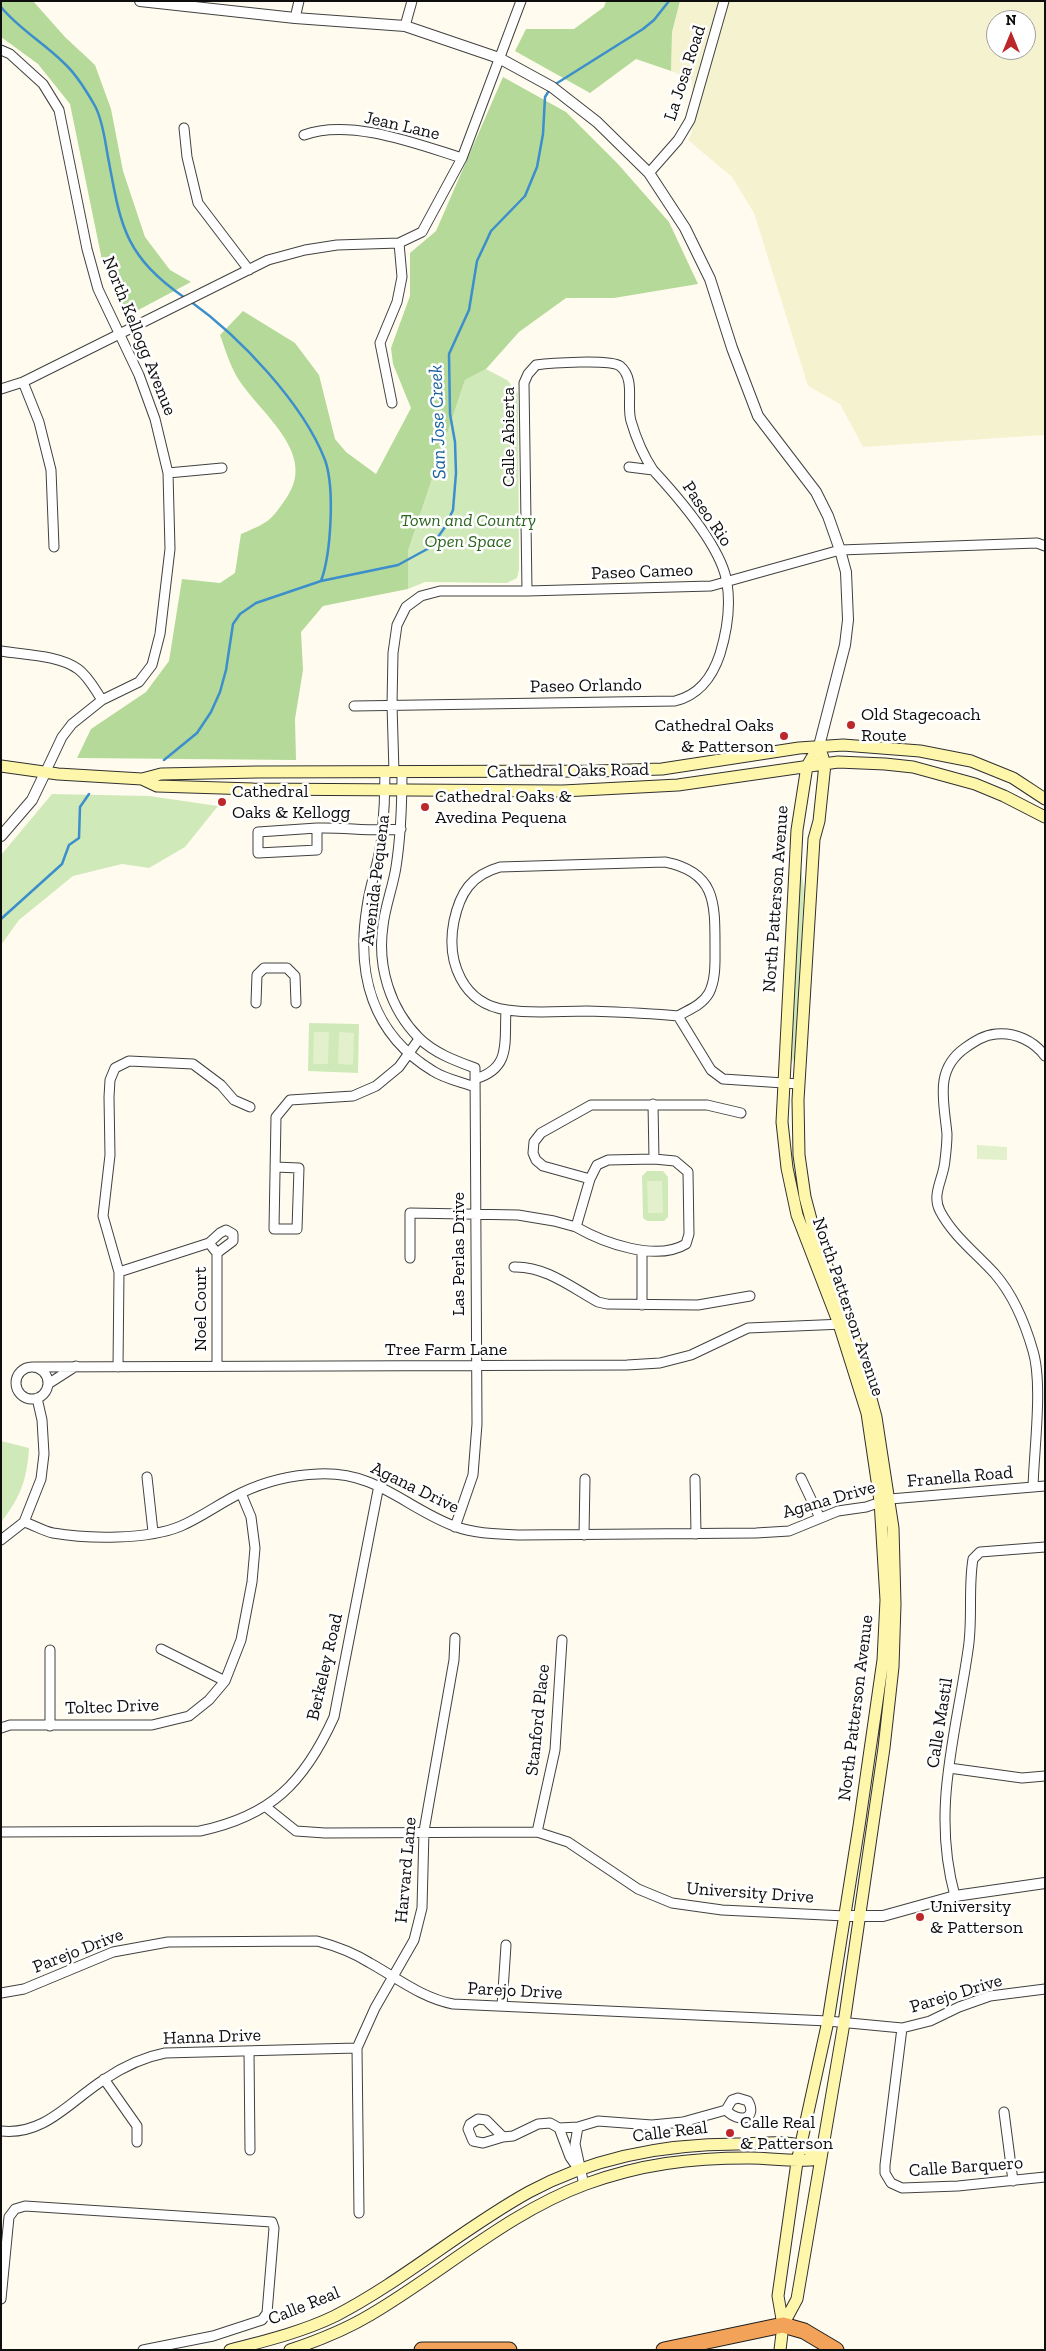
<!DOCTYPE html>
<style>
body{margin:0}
#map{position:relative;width:1046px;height:2351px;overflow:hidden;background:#fffcef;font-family:"Zilla Slab",serif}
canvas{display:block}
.frame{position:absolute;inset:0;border:2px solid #0e0e0e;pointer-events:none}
.north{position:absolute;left:986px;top:10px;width:50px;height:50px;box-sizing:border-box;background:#fff;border:1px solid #9f9f9f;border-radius:50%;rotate:0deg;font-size:14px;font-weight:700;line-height:20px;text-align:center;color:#0e0e0e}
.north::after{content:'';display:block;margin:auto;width:18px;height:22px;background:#bc272a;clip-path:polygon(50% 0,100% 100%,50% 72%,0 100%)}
</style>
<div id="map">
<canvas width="1046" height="2351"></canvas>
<div class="frame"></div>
<div class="north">N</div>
</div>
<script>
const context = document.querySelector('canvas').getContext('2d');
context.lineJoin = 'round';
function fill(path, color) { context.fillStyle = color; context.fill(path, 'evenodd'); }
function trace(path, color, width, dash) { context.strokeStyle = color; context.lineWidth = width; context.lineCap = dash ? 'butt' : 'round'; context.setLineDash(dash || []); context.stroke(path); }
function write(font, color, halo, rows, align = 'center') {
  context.font = font + ' "Zilla Slab",serif'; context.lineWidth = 5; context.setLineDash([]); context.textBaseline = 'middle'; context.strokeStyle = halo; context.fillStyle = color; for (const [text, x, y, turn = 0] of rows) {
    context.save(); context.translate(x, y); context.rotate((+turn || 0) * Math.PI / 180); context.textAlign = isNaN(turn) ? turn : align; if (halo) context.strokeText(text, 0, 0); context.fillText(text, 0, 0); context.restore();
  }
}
const farmland = new Path2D(`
 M680,1H1045V435L863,447L840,404L808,386L754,213L732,177L688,140L692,132V80L671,71L672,32ZM996,20H1026V50H996Z`);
const green = new Path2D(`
 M486,369L507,380L518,393L519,570L517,578L507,583L425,582L408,589V551L465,380Z
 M808,784H810L803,826L801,867L804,890L795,1055L789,1070L799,854Z
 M52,794L149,796L218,806L185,847L149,868L122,864L73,876L19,920L1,945V855Z
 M309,1023L359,1024L358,1073L308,1071Z
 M647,1171H663L668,1177V1217L664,1221H647L643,1218L642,1176Z
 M1,1441L29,1448C27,1479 21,1497 1,1522Z`);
const forest = new Path2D(`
 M1,1H33L65,37L95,65L111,109L123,171L145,237L170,270L191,282L127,316L103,265L70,104L38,64L1,37Z
 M606,1H680L672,32L671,71L636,59L590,93L515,51L526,29H574L604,7Z
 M503,77L566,112L618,164L669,222L698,284L614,298H566L519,332L486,369L465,380L408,551V589L323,606L301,632L303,670L295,719L296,760L77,758L91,729L146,692L169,661L182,579L220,583L235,573L241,534C269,522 270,522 287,497C318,452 258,412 237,377C230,365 225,349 220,335L243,311L295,343L319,375L335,439L346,452L376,474L411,408L393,364L391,348L410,296V253L436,231Z`);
const pitch = new Path2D(`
 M314,1032H329L328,1064H313Z
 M339,1032L354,1033L353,1065L338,1064Z
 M977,1145L1007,1147V1160L977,1159Z
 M647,1181H662L663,1213H648Z`);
const stream = new Path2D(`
 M1,7C19,29 44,43 64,63C77,75 86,90 95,106C103,121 105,141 108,157C121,227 124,255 185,298
 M554,85L643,29L654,20L669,1
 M190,301C239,336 303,403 325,460C335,488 331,554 321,581
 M164,760L197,733L211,712L220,692L226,670L233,624L240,614L256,603L321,581L398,565L431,547L445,527L453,510L456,473L455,442L450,414L449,354L469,310L477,261L485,244L491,231L525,196L537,167L543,134L545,97L550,89
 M1,919L62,864L69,845L79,838L80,807L89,794`);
const minor = new Path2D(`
 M295,18L299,1
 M405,26L412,1
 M1,50L10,54L43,84L59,110L87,249L98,289L139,375L155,419L168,473L170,549L160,634L152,665L139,682L102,700L72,724L62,737L45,773
 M184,128L187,157L198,203L249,270
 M304,135C350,118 417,144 462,158
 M649,173L678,140L690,120L724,1
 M23,382L39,422L51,470L54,547
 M1,389L23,382L268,260L305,250L337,245L399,243L422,232L462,158L521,1
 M392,403L380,343L397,302L402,277L399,243
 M168,473L222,468
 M527,591L524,383L528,374L536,365C550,363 610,359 620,366C636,379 626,404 631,421C636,438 643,455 653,470
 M1,651C25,655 58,655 78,669C89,677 95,690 102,700
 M354,706L675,701C699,695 712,678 720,654C727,631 731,608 727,583C722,548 677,496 653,470L629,467
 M385,772C385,793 384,815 382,836C380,860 370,883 367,907C356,974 372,1034 433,1071C445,1079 462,1082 475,1087
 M394,772L392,705L393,653L397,625L406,607L421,596L440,591H527L711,586L840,550L1037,543L1045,546
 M402,772C402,804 401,835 396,867C393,887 385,906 383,926C377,966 390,1009 419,1038C434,1053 456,1061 475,1068L477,1424L473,1475L455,1527
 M317,828L258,832V853L317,850V828C345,827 373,832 401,829
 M256,1003L257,975L264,968H287L295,976L296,1003
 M678,1016C690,1009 702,1005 709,993C716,979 715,962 715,947C715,903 716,872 665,862L500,867C471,875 460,893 454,921C446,961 462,1004 507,1010C533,1014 561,1011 587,1011C618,1012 648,1013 678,1016L711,1070L723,1079L799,1084
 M475,1079C512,1068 504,1042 506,1010
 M653,1104L654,1159
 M654,1159L675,1161L688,1172L689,1234L686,1244C656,1262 604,1243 576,1227L590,1179L597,1165L608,1160Z
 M275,1167L299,1168L297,1229H274L276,1117L290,1100L353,1096L376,1086L399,1067L419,1039
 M590,1179L543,1166L536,1160L533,1153L534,1142L541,1133L591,1105H707L741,1113
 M209,1243L220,1233L226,1230L233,1234V1241L217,1253
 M642,1251V1305
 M410,1258V1213L518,1215L554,1221L576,1227
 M514,1267C545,1266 571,1287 598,1302L607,1304L698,1305L750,1296
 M119,1272L209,1243L217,1253V1366
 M16 1383a16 16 0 1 1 32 0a16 16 0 1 1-32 0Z
 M34,1367L627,1365L660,1363L691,1355L748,1328L844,1324
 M118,1367L119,1272L103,1216L110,1155L109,1097L110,1080L115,1068L129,1061L193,1064L221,1085L234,1100L250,1107
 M48,1384L76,1366
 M147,1477L153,1532
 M801,1478L820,1518
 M695,1479L696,1534
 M1033,1487C1034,1450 1043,1384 1033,1351C1025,1323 1014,1296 995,1274C977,1254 953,1236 940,1211C931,1194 944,1178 945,1160C946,1152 947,1143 947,1134C944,1101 934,1070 965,1048C975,1041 984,1035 996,1034C1015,1032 1034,1041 1045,1056
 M24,1522C34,1525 43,1531 53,1533C87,1539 148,1540 181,1526C202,1517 220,1503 241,1493C264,1482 292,1475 318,1474C377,1471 404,1507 454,1526C475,1534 499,1534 521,1535L756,1533L789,1531L838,1511L866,1507L890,1499L1045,1486
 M584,1535L585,1479
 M1,1540L24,1522L41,1479L44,1454L42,1420L37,1398
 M161,1649L225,1681
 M50,1726V1650
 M1,1728L10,1725H152L189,1716L209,1700L225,1681L241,1640L252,1582L255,1548L251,1517L241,1493
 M949,1768L1022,1778L1045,1776
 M266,1807L296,1831L325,1833L537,1832L568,1842L638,1889L672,1903L722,1910L845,1916
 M1,1832L200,1831C271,1816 304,1783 334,1717L379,1485
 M537,1832L555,1750L562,1640
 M955,1896C931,1810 956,1735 968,1650C973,1620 968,1588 973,1559L980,1552L1045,1547
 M1,1993L24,1989L113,1952L168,1942L317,1941C336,1946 354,1953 370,1963C397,1978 422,1998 453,2004L828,2021L902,2028L930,2021L959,2007L990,1996L1045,1989
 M502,2006L506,1945
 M902,2028L885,2165V2173L891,2183L902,2188L958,2186L1045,2177
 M249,2052L250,2150
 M104,2079L137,2126V2142
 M738,2098L748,2101C758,2119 739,2124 726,2110L732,2100Z
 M1004,2112L1013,2181
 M478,2119L486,2120L503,2137L483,2143L473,2141L468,2129L470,2124Z
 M578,2127L575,2144L584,2185
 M559,2128L570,2157L577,2167
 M1,2131C45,2136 71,2100 105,2079C123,2067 144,2057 165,2053L357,2048
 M503,2137L513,2136L538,2124L550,2123L559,2128L578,2127L598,2121L652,2125L683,2122L726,2110
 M359,2213L357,2048L375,2008L414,1940L422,1908L424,1831L454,1660L455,1638
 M1,2299L9,2217L15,2209L25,2206L272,2222L274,2228L267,2313L262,2320L213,2336L143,2350`);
const tertiary = new Path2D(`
 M140,1L295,18L405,26L499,58L552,87L597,122L649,173L685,228L710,279L732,348L758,416L816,492L828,516L840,550L846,572L848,620L845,645L819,746
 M1,836L32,800L45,773
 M845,1916H883L955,1896L1045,1883`);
const secondary = new Path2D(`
 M1,766L58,774L142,779L161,774L257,772L597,771L662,769L799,748L843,745L920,751L971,761L1013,778L1045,799
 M142,779L157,786L253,789L563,791L678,785L838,762L885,764L913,767L975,784L1004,796L1045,817
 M783,2325L797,2299L844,2023L884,1748L893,1667L895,1604L893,1528L876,1417L850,1323L817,1242L805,1197L799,1155L798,1100L814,839L819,821L825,764L819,746
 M230,2350C265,2341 302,2332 335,2316C403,2281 462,2229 529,2192C594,2157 665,2144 737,2144C754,2144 786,2140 801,2146C808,2148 814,2155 820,2159
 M290,2350C317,2341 345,2330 370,2315C442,2273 507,2213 586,2184C641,2164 690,2158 749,2158C774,2158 794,2163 820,2159
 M780,2350L783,2325L778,2296L797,2162L828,2021L859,1826L883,1660L886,1600L880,1501L867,1413L839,1324L797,1215L787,1168L782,1122L797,830L807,766L819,746`);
const motorway = new Path2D(`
 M422,2350H509
 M664,2350L783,2325L804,2331L836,2350`);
const markers = [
 [851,725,5,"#bc272a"],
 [784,736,5,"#bc272a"],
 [222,802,5,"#bc272a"],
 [425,807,5,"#bc272a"],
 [920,1917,5,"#bc272a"],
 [730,2133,5,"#bc272a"]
];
const streetNames = [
 ["La Josa Road",685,73,-72],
 ["Jean Lane",402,126,13],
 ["North Kellogg Avenue",139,336,68],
 ["Calle Abierta",509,437,-90],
 ["Paseo Rio",707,514,56],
 ["Paseo Cameo",642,572,-2],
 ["Paseo Orlando",586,686,-1],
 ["Cathedral Oaks Road",568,771,-1],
 ["Avenida Pequena",376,880,-83],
 ["North Patterson Avenue",776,899,-86],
 ["Las Perlas Drive",459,1254,-90],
 ["North Patterson Avenue",848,1307,71],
 ["Noel Court",201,1309,-90],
 ["Tree Farm Lane",446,1350],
 ["Franella Road",960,1477,-5],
 ["Agana Drive",415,1488,26],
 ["Agana Drive",829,1500,-16],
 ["Berkeley Road",325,1667,-77],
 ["Toltec Drive",112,1707,-2],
 ["North Patterson Avenue",856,1708,-83],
 ["Stanford Place",538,1720,-84],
 ["Calle Mastil",940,1723,-81],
 ["Harvard Lane",406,1870,-85],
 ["University Drive",750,1893,4],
 ["Parejo Drive",78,1951,-21],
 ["Parejo Drive",515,1991,3],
 ["Parejo Drive",956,1994,-17],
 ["Hanna Drive",212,2037,-2],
 ["Calle Real",670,2132,-7],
 ["Calle Barquero",966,2167,-4],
 ["Calle Real",304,2306,-22]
];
const parkNames = [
 ["Town and Country",468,521],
 ["Open Space",468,542]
];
const poiNames = [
 ["Old Stagecoach",861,715],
 ["Route",861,736],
 ["Cathedral Oaks",774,726,"right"],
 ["& Patterson",774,747,"right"],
 ["Cathedral",232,792],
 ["Oaks & Kellogg",232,813],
 ["Cathedral Oaks &",435,797],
 ["Avedina Pequena",435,818],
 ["University",930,1907],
 ["& Patterson",930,1928],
 ["Calle Real",740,2123],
 ["& Patterson",740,2144]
];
const waterNames = [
 ["San Jose Creek",438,422,-92]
];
fill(farmland, '#f4f2cf');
fill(green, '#d0e9b9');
fill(forest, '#b4d998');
fill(pitch, '#e2f0cb');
trace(stream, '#3c8ecc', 2.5);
trace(minor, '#414141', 11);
trace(tertiary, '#414141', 12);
trace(secondary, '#303030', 13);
trace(motorway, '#1f1f1f', 17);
trace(minor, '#fff', 9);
trace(tertiary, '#fff', 10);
trace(secondary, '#fef7ab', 11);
trace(motorway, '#f2a359', 15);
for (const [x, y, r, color] of markers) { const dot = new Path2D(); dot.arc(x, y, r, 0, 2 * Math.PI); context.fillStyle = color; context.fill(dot); trace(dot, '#fff', 2); }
write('18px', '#0e0e0e', '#fff', streetNames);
write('italic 18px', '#2b651f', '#fff', parkNames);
write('18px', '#0e0e0e', '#fff', poiNames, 'left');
write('italic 19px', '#18609e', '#fff', waterNames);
</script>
